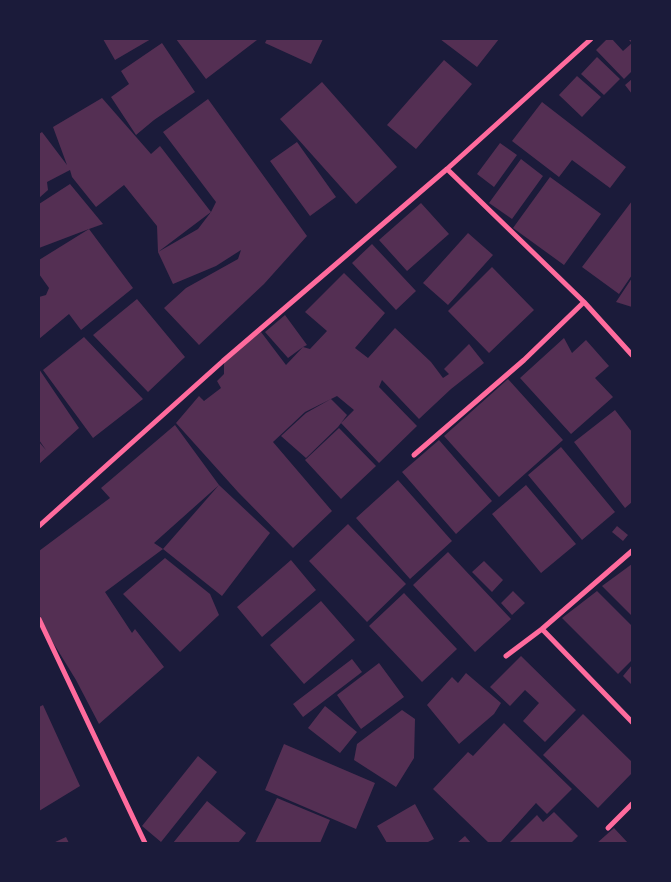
<!DOCTYPE html>
<style>
body{margin:0}
#map{position:relative;width:671px;height:882px;overflow:hidden;background:#1b1b3a;font-family:Poppins,sans-serif}
canvas{display:block}
.frame{position:absolute;inset:0;border:40px solid #1b1b3a;pointer-events:none}
</style>
<div id="map">
<canvas width="671" height="882"></canvas>
<div class="frame"></div>
</div>
<script>
const context = document.querySelector('canvas').getContext('2d');
context.lineJoin = 'round';
function fill(path, color) { context.fillStyle = color; context.fill(path, 'evenodd'); }
function trace(path, color, width, dash) { context.strokeStyle = color; context.lineWidth = width; context.lineCap = dash ? 'butt' : 'round'; context.setLineDash(dash || []); context.stroke(path); }
const building = new Path2D(`
 M103,39H151L115,60Z
 M176,39H256L257,40L206,79Z
 M267,39H323L311,64L265,43Z
 M440,39H499L477,67Z
 M607,39H612L623,51L632,43L628,39H632V71L624,79L596,50Z
 M162,43L195,92L154,120L136,135L111,97L129,84L121,71Z
 M597,57L620,79L604,95L581,74Z
 M444,60L472,84L416,149L387,125Z
 M577,76L601,97L582,117L559,95Z
 M632,79V94L625,85Z
 M322,82L397,167L356,204L280,119Z
 M102,98L151,154L160,146L211,212L216,202L163,132L208,99L307,236L264,284L199,345L164,308L186,288L238,259L241,250L216,266L173,284L158,252L198,229L211,212L158,252L157,226L124,185L96,207L72,177L70,170L47,182L48,190L39,198V134L42,132L67,165L53,127Z
 M542,102L626,167L610,188L572,160L559,177L512,141Z
 M297,142L336,197L310,216L270,161Z
 M500,143L517,155L494,187L477,174Z
 M521,159L543,176L512,219L489,203Z
 M550,177L601,214L564,265L513,228Z
 M70,184L103,224L89,229L133,288L81,330L69,314L39,339V297L46,295L49,288L39,274V260L89,229L39,248V204Z
 M632,201V275L619,294L582,267Z
 M421,203L449,234L407,271L379,240Z
 M468,233L493,255L448,305L423,283Z
 M372,244L416,291L396,310L352,263Z
 M492,267L534,310L489,353L448,311Z
 M344,273L385,313L355,348L368,358L395,328L431,362L443,378L449,374L444,369L469,344L484,363L451,389L419,419L382,380L379,387L417,426L379,463L341,423L354,410L337,396L305,412L273,442L332,511L293,548L238,492L176,423L199,396L204,401L221,388L217,381L224,374V361L261,332L286,365L303,347L288,358L265,332L285,315L307,345L303,347L310,349L327,331L305,312Z
 M632,278V307L616,302Z
 M137,299L185,357L148,392L93,335Z
 M84,337L143,399L93,438L43,370Z
 M564,338L572,353L586,340L609,366L595,378L613,397L571,434L520,378Z
 M39,369L79,428L39,464V442L46,450L39,440Z
 M508,379L563,440L499,497L444,436Z
 M331,399L347,415L338,427L306,458L281,436L306,413Z
 M615,410L632,432V502L625,508L574,442Z
 M175,425L219,485L154,543L163,549L105,592L132,633L135,629L164,667L99,724L76,680L46,631L39,614V551L110,498L101,488Z
 M339,428L376,466L341,499L305,460Z
 M439,440L492,501L456,534L402,472Z
 M561,447L615,512L582,540L528,475Z
 M398,480L452,541L410,579L356,518Z
 M219,485L270,533L222,596L163,549Z
 M526,485L576,544L541,573L492,514Z
 M348,524L406,584L367,622L309,561Z
 M617,526L628,535L623,541L612,532Z
 M448,552L511,619L475,652L413,585Z
 M165,558L210,594L219,615L180,652L123,594Z
 M291,560L316,590L262,637L237,607Z
 M484,561L503,580L492,592L472,572Z
 M632,564V616L602,586Z
 M513,591L525,603L512,615L501,603Z
 M597,591L632,626V660L618,674L562,618Z
 M404,593L457,649L422,682L369,626Z
 M321,601L355,640L304,684L270,645Z
 M521,656L576,710L545,742L523,721L539,703L525,690L510,706L490,687Z
 M352,659L362,672L303,717L293,704Z
 M379,663L404,697L361,729L337,695Z
 M632,665V685L623,676Z
 M466,673L501,703L494,714L459,744L427,705L452,677L458,683Z
 M43,705L80,786L39,811V707Z
 M325,706L357,732L340,753L308,728Z
 M402,710L415,719L414,758L396,787L354,760L357,744Z
 M583,714L632,762V773L598,808L543,755Z
 M504,723L572,789L547,814L536,803L500,843H489L433,789L468,752L473,756Z
 M284,744L375,783L356,829L265,790Z
 M198,756L217,772L161,842L142,826Z
 M277,798L330,820L320,843H255Z
 M207,801L246,833L238,843H173Z
 M415,804L434,839L426,843H387L377,826Z
 M554,812L578,836L571,843H509L537,815L543,822Z
 M614,828L628,843H597Z
 M465,836L471,843H457Z
 M66,837L69,843H53Z`);
const minor = new Path2D(`
 M447,169L584,302L632,355
 M414,455L524,360L584,302
 M39,526L223,361L447,169L591,39
 M39,619L145,843
 M542,629L632,722
 M506,656L542,629L632,551
 M608,828L632,804`);
fill(building, '#542f53');
trace(minor, '#ff6b9d', 5);
</script>
